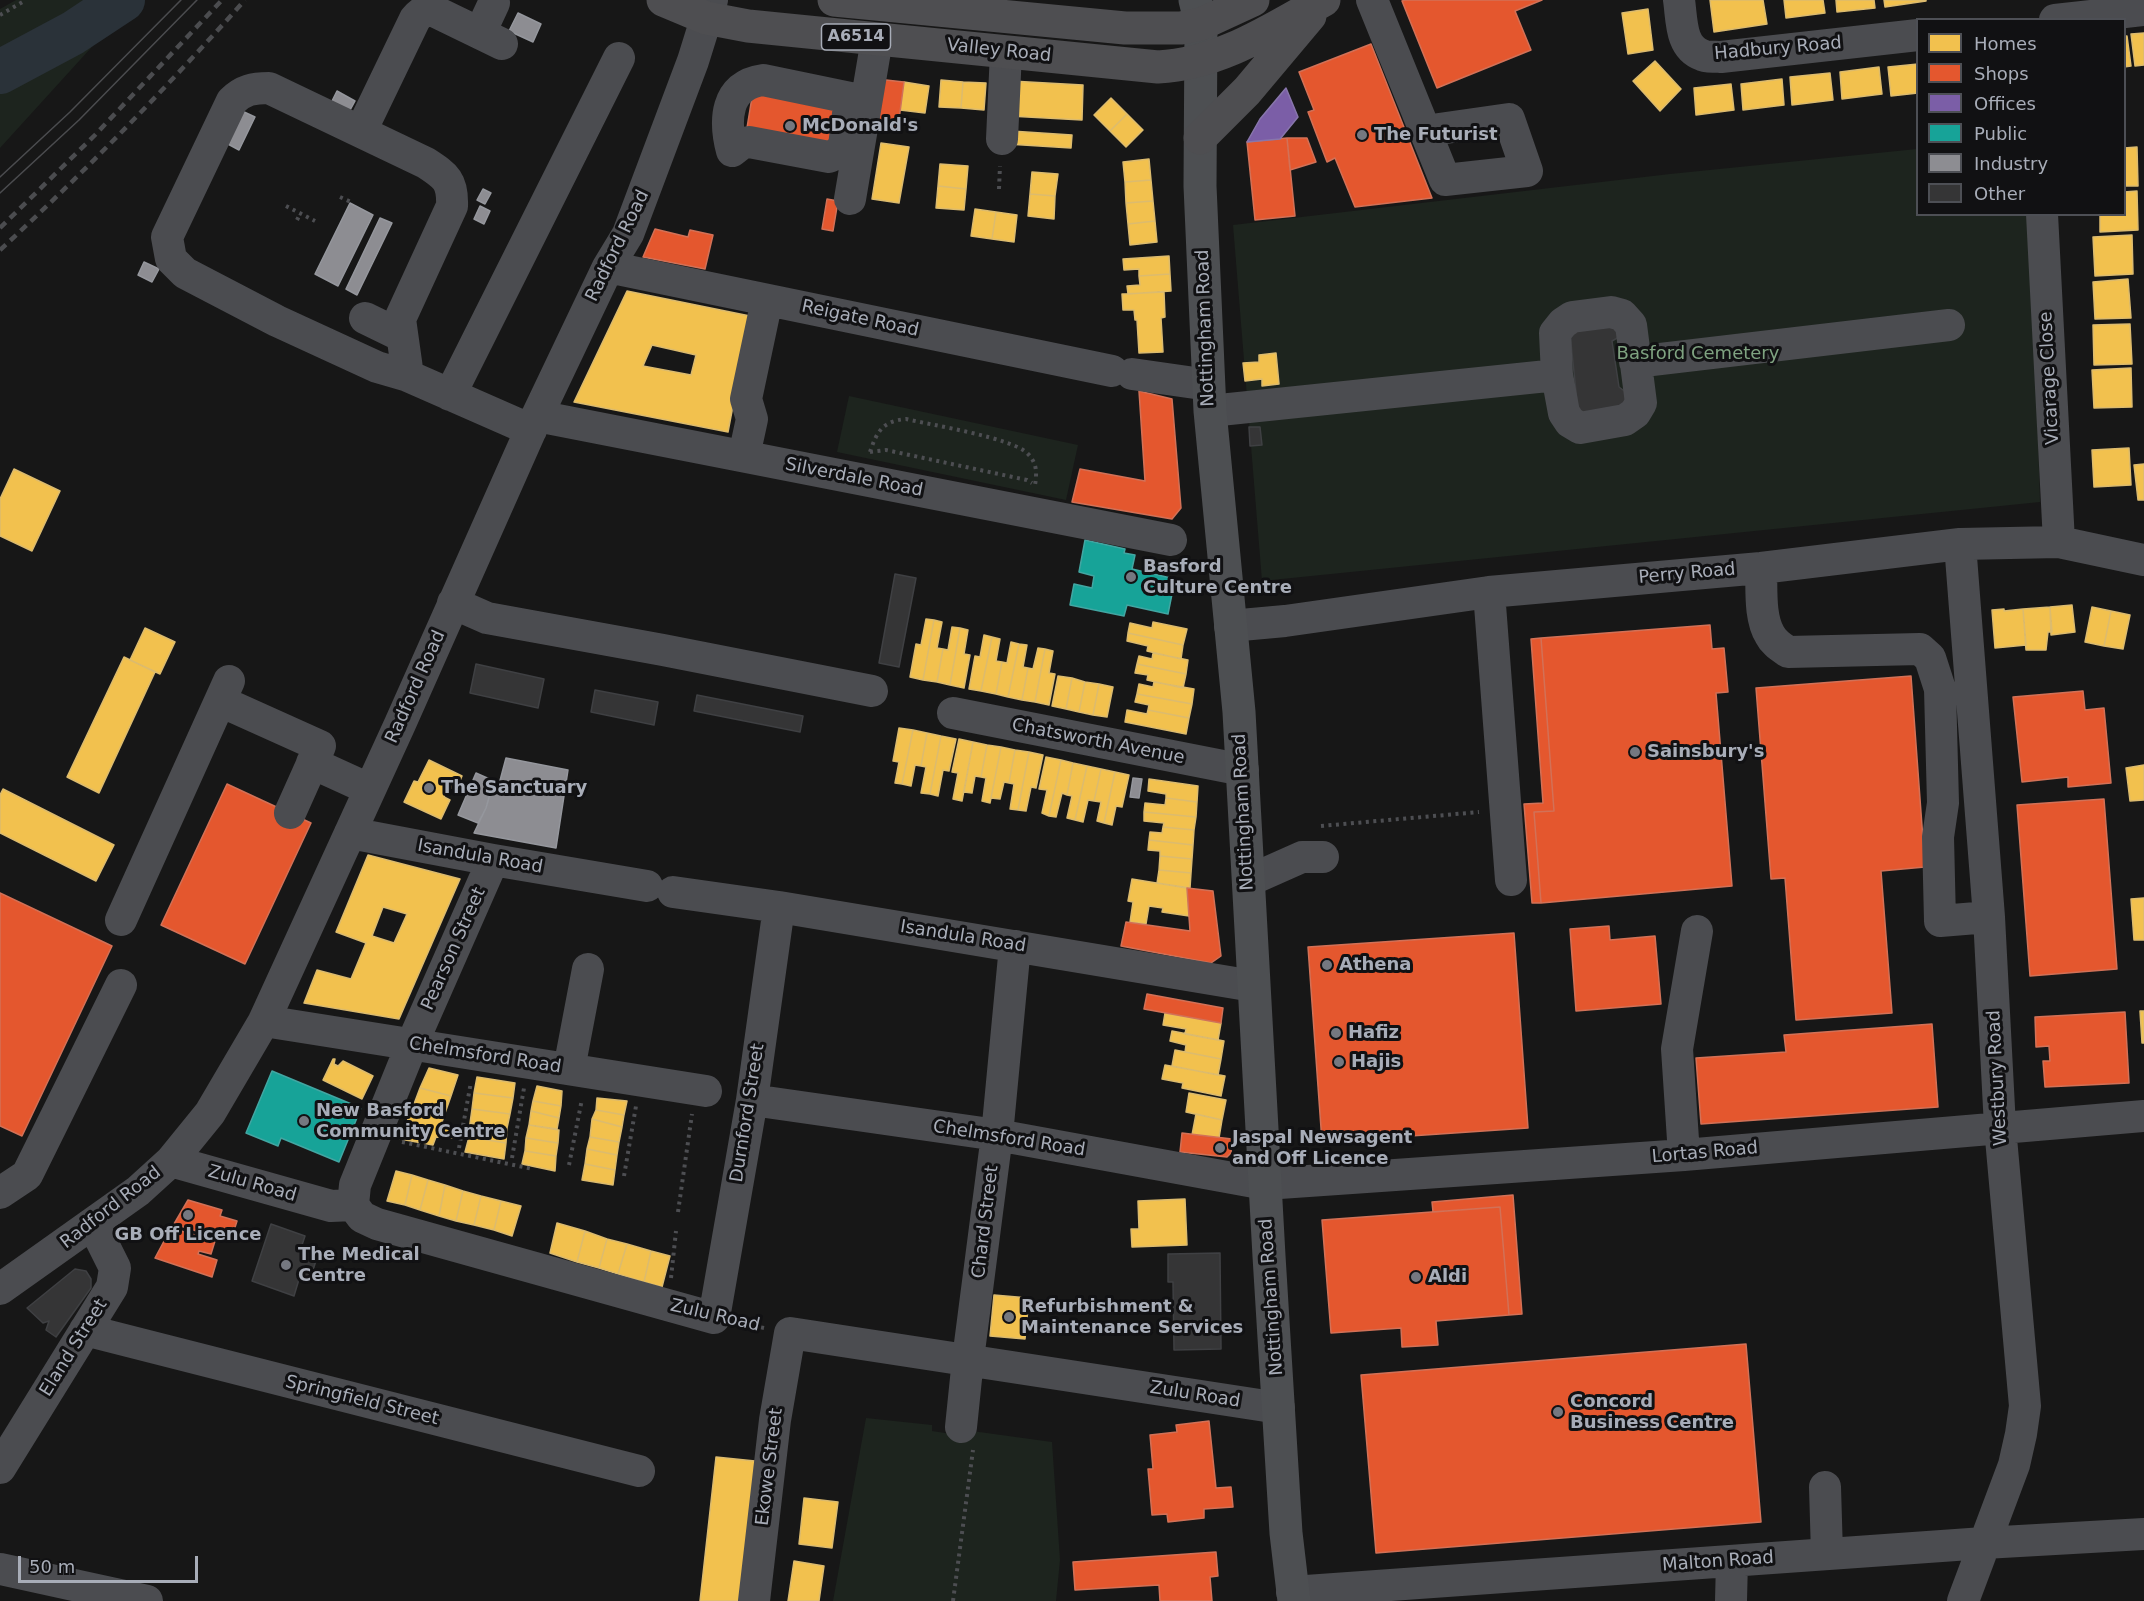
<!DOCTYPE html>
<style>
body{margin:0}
#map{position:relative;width:2144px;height:1601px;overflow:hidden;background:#171717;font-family:"DejaVu Sans",sans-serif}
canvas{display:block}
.legend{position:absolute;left:1916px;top:18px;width:210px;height:198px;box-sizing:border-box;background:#111113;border:2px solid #4d4f55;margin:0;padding:8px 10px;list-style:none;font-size:18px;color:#a8adb8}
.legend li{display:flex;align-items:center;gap:12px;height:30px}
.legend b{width:30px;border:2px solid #4d4f55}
.scale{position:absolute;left:18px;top:1556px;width:180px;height:27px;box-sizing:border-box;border:3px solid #a8adb8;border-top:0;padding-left:8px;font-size:18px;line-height:21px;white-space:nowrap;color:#a8adb8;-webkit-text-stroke:4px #111113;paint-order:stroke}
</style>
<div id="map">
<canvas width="2144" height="1601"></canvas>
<ul class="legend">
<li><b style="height:16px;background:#f2c14e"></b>Homes</li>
<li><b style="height:16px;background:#e4572e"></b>Shops</li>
<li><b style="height:16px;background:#7b5ea7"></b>Offices</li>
<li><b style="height:16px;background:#17a398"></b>Public</li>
<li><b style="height:16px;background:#8d8d92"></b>Industry</li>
<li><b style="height:16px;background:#353536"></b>Other</li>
</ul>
<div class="scale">50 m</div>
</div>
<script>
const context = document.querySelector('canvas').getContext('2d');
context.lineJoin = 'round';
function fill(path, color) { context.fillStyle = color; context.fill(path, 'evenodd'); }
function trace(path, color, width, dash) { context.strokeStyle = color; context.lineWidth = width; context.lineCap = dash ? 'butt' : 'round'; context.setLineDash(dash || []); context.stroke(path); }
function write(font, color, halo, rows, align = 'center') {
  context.font = font + ' "DejaVu Sans",sans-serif'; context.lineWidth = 6; context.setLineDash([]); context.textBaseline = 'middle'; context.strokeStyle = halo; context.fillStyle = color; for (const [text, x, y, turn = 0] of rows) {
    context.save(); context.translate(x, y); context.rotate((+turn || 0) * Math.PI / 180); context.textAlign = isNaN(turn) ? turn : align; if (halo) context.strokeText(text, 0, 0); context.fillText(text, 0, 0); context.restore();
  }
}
const green = new Path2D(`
 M16,0H93L0,52V9Z
 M110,27L0,148V92Z
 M1917,149L1918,214L2031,215L2040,502L1262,581L1233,225L1670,174Z
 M849,396L1078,445L1066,500L837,452Z
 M866,1418L932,1425V1431L971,1437L972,1431L1052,1442L1060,1560L1056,1601H833Z`);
const homes = new Path2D(`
 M1710,0H1763L1767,24L1714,32Z
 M1784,0H1823L1825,13L1786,18Z
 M1836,0H1874L1875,8L1837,12Z
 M1884,0H1926V1L1885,7Z
 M1648,9L1653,50L1628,54L1622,13Z
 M2144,33V65L2135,66L2131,34Z
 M2124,36H2127L2131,66L2124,67Z
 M1655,61L1681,89L1660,111L1633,81Z
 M1918,64V93L1891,96L1888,67Z
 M1879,67L1882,94L1842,99L1840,72Z
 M1830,73L1833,100L1792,105L1790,77Z
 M1782,79L1784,105L1743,110L1741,84Z
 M941,80L963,82L961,108L939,107Z
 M1011,81L1083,85L1082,120L1009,116Z
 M904,82L929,86L925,113L900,110Z
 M963,82L986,83L984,110L961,108Z
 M1731,84L1734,110L1696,115L1694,88Z
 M1111,98L1127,114L1110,131L1094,115Z
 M1127,114L1143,130L1126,147L1110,131Z
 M1011,131L1072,135L1071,148L1007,144Z
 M881,143L909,147L899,203L872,199Z
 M2137,147L2138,186H2124V148Z
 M1149,159L1151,180L1125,182L1123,162Z
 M940,164L968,166L966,189L938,186Z
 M1032,172L1058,174L1055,196L1030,194Z
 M1151,180L1153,201L1126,203L1125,182Z
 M938,186L966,189L964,210L936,208Z
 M2137,191L2138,230L2100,232V214H2124V192Z
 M1030,194L1055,196L1054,219L1028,216Z
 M1153,201L1155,221L1128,224L1126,203Z
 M975,209L996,212L992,239L971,236Z
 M996,212L1017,215L1014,242L992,239Z
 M1155,221L1157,242L1130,245L1128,224Z
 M2132,235L2133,274L2095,276L2093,237Z
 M1169,256L1170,274L1139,276V269L1124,270L1123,259Z
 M1170,274L1171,291L1128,294L1127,286L1140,285L1139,276Z
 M2128,279L2131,318L2095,319L2093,282Z
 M627,291L750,316L728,432L574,402ZM652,345L696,355L691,375L643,366Z
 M1164,292L1165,317L1161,318L1163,352L1139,353L1137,320H1135L1134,310H1123L1122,294Z
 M2130,324L2132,364L2094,365L2093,325Z
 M1276,353L1279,384L1262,386V379L1245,381L1243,363L1259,362V355Z
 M2131,368L2132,407L2094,408L2092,370Z
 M2129,448L2131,485L2094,487L2092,450Z
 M2144,464V500H2138L2134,465Z
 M14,469L60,491L32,551L0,536V499Z
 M2072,605L2075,632L2051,635L2050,607Z
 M2050,607L2052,632H2048L2046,650H2026L2023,609Z
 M2092,607L2111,611L2104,646L2085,642Z
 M2004,609V611L2023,609L2026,645L1995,648L1992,610Z
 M2111,611L2130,615L2123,649L2104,646Z
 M926,619L934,620L923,680L910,677L916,644L921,645Z
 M934,620L942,622L937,648L943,649L937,682L923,680Z
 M1153,622L1187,629L1183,645L1128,633L1130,623L1152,628Z
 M952,627L960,628L950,685L937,682L943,649L948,650Z
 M145,628L175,642L160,674L130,660Z
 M960,628L968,630L964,654L970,655L964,688L950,685Z
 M1128,633L1183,645L1181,659L1147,651L1148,646L1127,641Z
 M984,635L992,637L981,691L969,689L975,656L980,657Z
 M992,637L1000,639L996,661L1002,662L996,694L981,691Z
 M1011,642L1019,644L1008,697L996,694L1002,662L1007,663Z
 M1019,644L1027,645L1023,667L1028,668L1022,700L1008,697Z
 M1038,648L1045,649L1035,702L1022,700L1028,668L1033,669Z
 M1045,649L1053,651L1049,673L1055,674L1049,705L1035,702Z
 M1153,653L1188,660L1186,674L1137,664L1139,656L1152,659Z
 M124,657L155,672L99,793L67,777Z
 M1137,664L1186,674L1183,688L1147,680L1148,675L1135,673Z
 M1058,676L1072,678L1066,709L1052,706Z
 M1072,678L1085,682L1079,712L1066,709Z
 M1085,682L1099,684L1093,715L1079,712Z
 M1154,682L1194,689L1192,704L1137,694L1139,684L1153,687Z
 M1099,684L1113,687L1107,717L1093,715Z
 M1137,694L1192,704L1189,718L1148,710L1149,705L1135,702Z
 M1127,710L1147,714L1148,710L1189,718L1186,734L1125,722Z
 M899,728L913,730L902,784L895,783L899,762L893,761Z
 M913,730L927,733L921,766L915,765L911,786L902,784Z
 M927,733L941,736L930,794L921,793L926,767L921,766Z
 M941,736L956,739L949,771L943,770L938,796L930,794Z
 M959,739L973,742L962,801L953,799L958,773L952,772Z
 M973,742L987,745L981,777L975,776L972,793L964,792Z
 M987,745L1001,747L990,803L982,801L986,778L981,777Z
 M1001,747L1015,750L1009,783L1004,782L1000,799L991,798Z
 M1015,750L1029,752L1018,810L1010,809L1014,784L1009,783Z
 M1029,752L1043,755L1036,788L1031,787L1026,811L1018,810Z
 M1046,757L1061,760L1049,816L1042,813L1047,790L1039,789Z
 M429,760L462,776L456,790L449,787L444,797L450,800L441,819L404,802L414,781L418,782Z
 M1061,760L1073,763L1067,795L1062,793L1056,817L1049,816Z
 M1073,763L1087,766L1075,820L1067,818L1072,796L1067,795Z
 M2144,765V800L2130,801L2126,768Z
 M1087,766L1101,769L1094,801L1088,800L1083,822L1075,820Z
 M1101,769L1115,772L1104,823L1097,821L1101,802L1094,801Z
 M1115,772L1129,775L1122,807L1116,806L1112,825L1104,823Z
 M1149,779L1198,786L1197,802L1166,798V794L1148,791Z
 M3,789L114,845L96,881L0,833V795Z
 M1166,798L1197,802L1196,817L1144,812L1145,803L1165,805Z
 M1144,812L1196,817L1194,830L1163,827L1164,823L1144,821Z
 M1163,827L1194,830L1193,845L1149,840L1150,832L1162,833Z
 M1149,840L1193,845L1192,859L1160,856V851L1148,850Z
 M368,855L460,879L399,1019L304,1003L317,970L351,979L366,943L336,932ZM383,907L407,914L394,943L372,936Z
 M1160,856L1192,859L1191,873L1159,870Z
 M1159,870L1191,873L1190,888L1157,883Z
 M1132,879L1187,888L1189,916L1162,912L1163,908L1149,906L1146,924L1130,922L1133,902L1128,901Z
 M2144,898V940H2134L2131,899Z
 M2140,1011H2144V1043H2142Z
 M1165,1013L1221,1023L1218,1040L1185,1034L1186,1029L1163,1025Z
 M1172,1031L1224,1041L1221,1059L1185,1052L1186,1045L1170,1041Z
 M1175,1050L1221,1059L1218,1075L1172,1066Z
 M333,1059H335L334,1064L338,1066L343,1061L373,1076L362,1099L323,1080Z
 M1165,1065L1225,1076L1221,1096L1182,1088L1183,1083L1162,1079Z
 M429,1068L458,1075L451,1096L420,1088Z
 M477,1077L515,1083L513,1098L474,1093Z
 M537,1086L562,1091L561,1106L533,1101Z
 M420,1088L451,1096L444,1116L414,1104Z
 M474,1093L513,1098L510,1114L472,1109Z
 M1189,1093L1226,1100L1222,1120L1186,1112Z
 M597,1098L627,1101L624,1115L596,1110Z
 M533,1101L561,1106L559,1118L531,1111Z
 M414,1104L444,1116L442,1122L455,1128L453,1138L436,1137L433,1145L400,1139Z
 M472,1109L510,1114L507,1128L470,1123Z
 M596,1110L624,1115L622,1127L592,1119Z
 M531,1111L559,1118L557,1129L529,1125Z
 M1196,1114L1222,1120L1219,1138L1192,1135Z
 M592,1119L622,1127L619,1142L590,1137Z
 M470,1123L507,1128L506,1143L469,1137Z
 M529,1125L559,1130L558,1143L526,1138Z
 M469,1137L506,1143L504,1159L465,1152Z
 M590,1137L619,1142L617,1155L587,1149Z
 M526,1138L558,1143L556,1156L525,1151Z
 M587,1149L617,1155L615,1170L585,1164Z
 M525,1151L556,1156L555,1171L522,1164Z
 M585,1164L615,1170L613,1185L582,1180Z
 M396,1171L412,1175L405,1205L387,1201Z
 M412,1175L428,1180L420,1210L405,1205Z
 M428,1180L445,1185L439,1216L420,1210Z
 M445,1185L463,1191L456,1221L439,1216Z
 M463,1191L481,1196L474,1225L456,1221Z
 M481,1196L501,1201L494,1230L474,1225Z
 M1185,1199L1187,1245L1132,1247L1131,1229H1139L1138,1201Z
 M501,1201L521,1206L512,1236L494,1230Z
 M557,1223L585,1231L577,1262L550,1253Z
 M585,1231L607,1239L599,1268L577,1262Z
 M607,1239L627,1244L618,1274L599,1268Z
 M627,1244L651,1251L644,1282L618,1274Z
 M651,1251L670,1256L662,1287L644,1282Z
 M994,1295L1029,1298L1025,1339L990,1336Z
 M716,1457L755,1461L740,1601H700Z
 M804,1498L838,1502L832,1548L799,1544Z
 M794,1561L824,1566L819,1601H788Z`);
const shops = new Path2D(`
 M1405,0H1542L1515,11L1531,50L1437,88L1402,1Z
 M1371,44L1432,198L1355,207L1335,158L1327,162L1308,112L1314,110L1299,72Z
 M886,80L904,82L898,127L875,124L881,83Z
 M754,85L837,99L828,153L745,140Z
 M1287,138L1295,216L1255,220L1247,142Z
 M1287,138H1307L1316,162L1290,170Z
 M827,199L838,201L833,231L822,229Z
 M655,229L688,237L690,230L713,235L705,269L643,257Z
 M1139,391L1172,399L1181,508L1172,519L1072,502L1080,469L1145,481Z
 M1710,625L1712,649L1724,648L1728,692L1716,693L1732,886L1541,903L1534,812L1554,811L1541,638Z
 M1541,638L1554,811L1534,812L1541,903H1532L1524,804L1543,803L1531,639Z
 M1911,676L1925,867L1881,871L1892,1013L1796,1020L1785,878L1771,879L1756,688Z
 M2083,691L2085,710L2104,708L2111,783L2068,787V777L2022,782L2013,697Z
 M227,784L311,823L245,964L161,925Z
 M2104,799L2117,969L2030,976L2017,805Z
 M1187,888L1213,891L1221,956L1211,963L1121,946L1126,922L1190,931Z
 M0,893L112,946L22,1136L0,1126Z
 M1609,926L1610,940L1655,936L1661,1004L1576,1011L1570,929Z
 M1514,933L1528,1128L1322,1142L1308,947Z
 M1147,994L1223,1008L1221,1023L1144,1009Z
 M2125,1012L2129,1083L2045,1087L2043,1061H2050L2049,1046L2036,1047L2035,1017Z
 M1932,1024L1938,1107L1701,1124L1696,1058L1786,1052L1784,1035Z
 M1182,1133L1232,1139L1231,1153L1227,1157L1180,1152Z
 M1513,1195L1522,1314L1509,1315L1500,1207L1433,1212L1432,1202Z
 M188,1200L222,1210L220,1216L237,1221L232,1237L214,1233L213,1236L174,1224Z
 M1500,1207L1509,1315L1436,1321L1438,1345L1402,1347L1401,1328L1331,1333L1322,1220Z
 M171,1228L215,1241L211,1254L199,1251L198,1254L217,1260L212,1277L155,1258Z
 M1746,1344L1761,1522L1376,1553L1361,1375Z
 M1209,1421L1216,1488L1231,1487L1233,1507L1204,1509V1518L1168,1522L1167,1514L1152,1515L1148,1469H1153L1150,1435L1177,1432L1176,1425Z
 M1216,1552L1218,1576L1210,1577L1212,1601H1160L1159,1585L1075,1590L1073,1562Z`);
const offices = new Path2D(`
 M1286,88L1298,117L1280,139L1247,142L1260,119Z`);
const public = new Path2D(`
 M1085,540L1125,549L1124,553L1135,555L1132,569L1175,579L1168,614L1127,605L1124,616L1070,605L1074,584L1092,588L1094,576L1079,572Z
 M272,1071L361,1108L339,1162L281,1138L278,1146L246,1133Z`);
const industry = new Path2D(`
 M518,13L541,24L533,42L509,31Z
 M337,91L355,101L349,112L331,103Z
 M242,111L255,117L239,150L226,143Z
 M483,189L491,193L485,204L477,200Z
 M350,203L373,215L338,286L315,274Z
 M480,206L490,211L484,224L474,219Z
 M380,218L392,223L357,295L346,289Z
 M144,262L159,269L152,282L138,275Z
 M506,758L568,770L556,848L474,833L486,808L492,786L498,788Z
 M476,773L494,781L486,808L478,823L458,815Z
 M1133,778L1142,779L1139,798L1130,797Z`);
const river = new Path2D(`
 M0,72L73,33L123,0`);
const building = new Path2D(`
 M1569,324L1617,325L1619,337L1612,341L1619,387L1627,393L1621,416L1579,420Z
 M1249,427H1260L1262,445L1250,446Z
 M895,574L916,578L899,667L879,663Z
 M476,664L544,679L538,708L470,693Z
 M595,690L658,702L654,725L591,712Z
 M697,695L803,716L800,732L694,711Z
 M271,1224L305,1236L301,1248L318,1254L310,1280L300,1276L294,1296L252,1281Z
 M1220,1253L1221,1349L1174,1350L1173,1282H1168V1254Z
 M75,1269L86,1271L91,1279V1288L56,1337L46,1330L49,1321L43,1323L27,1308Z`);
const path = new Path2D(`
 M0,15L26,0
 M999,189L1000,166
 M340,197L351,202
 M286,206L315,221
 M297,220L300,214
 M870,452L886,450L1027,480L1032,483
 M870,452C877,431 883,421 906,419C931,425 1014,438 1028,454C1037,463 1037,473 1035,485
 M1321,826L1479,812
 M402,1142L533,1169
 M459,1148L471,1082
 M512,1158L524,1088
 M569,1165L582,1099
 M624,1176L636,1106
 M678,1212L692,1114
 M671,1278L676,1231
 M739,1323L764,1328
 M953,1601L973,1450`);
const minor = new Path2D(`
 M1372,0L1445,180L1527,171L1509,119L1425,131
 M1679,0C1682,20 1680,47 1702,55C1707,58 1716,56 1721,57L1918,35
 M2055,20L2144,10
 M480,33L494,3
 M763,80L850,98L844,146L838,153L829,157L749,142L741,144L732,151C724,121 725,85 763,80Z
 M361,131L415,19C420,13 424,10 432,10L502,44
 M1002,139L1006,52
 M850,199L877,39
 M2042,214L2059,542
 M608,267L1112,371
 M365,318L402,336
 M1635,362L1949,325
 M1132,374L1209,385
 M408,376L377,367L277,321L185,273L171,259L167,237L232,101C243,90 253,88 269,88L426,163C446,176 453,181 452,206L400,319L408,376L531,430
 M450,395L619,58
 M1210,411L1557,375L1555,333L1563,323L1572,317L1611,312L1622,315L1631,325L1641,403L1635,413L1625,420L1580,428L1570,422L1564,413L1557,375
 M537,416L1171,540
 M744,456L752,419L746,399L767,300
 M1960,544L1989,917L2000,1127L2025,1406L2021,1434L2014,1465L1963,1601
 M1761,568C1762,588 1759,617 1770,635C1774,643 1781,647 1788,652L1920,649L1930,658L1940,689L1943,803L1938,837L1940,921L1989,917
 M1489,592L1511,880
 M453,603L487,618L663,650L872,691
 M1230,626L1285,621L1489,592L1761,568L1960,544L2059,542L2144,560
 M220,701L320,746L290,813
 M953,713L1243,770
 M312,763L369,789
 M350,833L493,860L647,886
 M1248,881L1302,857H1323
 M673,892L779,907L1253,986
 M121,920L229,681
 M264,1021L706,1091
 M569,1069L588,969
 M752,1100L997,1135L1265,1184L1684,1155L2144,1116
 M1684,1155L1677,1049L1697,931
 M171,1161L331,1206L353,1205
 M0,1193L27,1175L121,985
 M353,1205L362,1217L377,1224L714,1318L752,1100L779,907
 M353,1205L355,1185L412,1044L493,860
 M0,1289L138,1191L171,1161L210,1113L264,1021L400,724L537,416L608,267L628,234L693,61L712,0
 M85,1330L639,1471
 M961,1427L968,1359L997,1135L1015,946
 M0,1468L112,1287L115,1268L93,1224
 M1825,1487L1827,1554
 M0,1569L147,1601
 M1292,1592L1984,1543L2144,1534
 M754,1601L775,1420L790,1333L1279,1408
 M1731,1601L1732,1561`);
const major = new Path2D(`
 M1195,0L1201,24L1200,186L1210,411L1239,712L1269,1256L1286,1533L1294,1601`);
const highway = new Path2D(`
 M663,0L706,18L748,26L1158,67C1220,64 1272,29 1324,0
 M834,0L1125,28H1181L1201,24L1253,0
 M1200,138L1247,91L1310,16`);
const tram = new Path2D(`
 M0,177L70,112L181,0
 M0,193L79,120L197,0`);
const rail = new Path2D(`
 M0,228L95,135L222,0
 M0,250C86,171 167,87 245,0`);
const markers = [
 [790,126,6,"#757880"],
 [1362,135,6,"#757880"],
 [1131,577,6,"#757880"],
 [1635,752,6,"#757880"],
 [429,788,6,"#757880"],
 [1327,965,6,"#757880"],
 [1336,1033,6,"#757880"],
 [1339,1062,6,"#757880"],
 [304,1121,6,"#757880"],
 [1220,1148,6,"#757880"],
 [188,1215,6,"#757880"],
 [286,1265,6,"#757880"],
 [1416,1277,6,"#757880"],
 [1009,1317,6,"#757880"],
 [1558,1412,6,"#757880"]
];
const shields = [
 [856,37,69]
];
const shieldNames = [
 ["A6514",856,37]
];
const streetNames = [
 ["Hadbury Road",1778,49,-5],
 ["Valley Road",999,51,6],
 ["Radford Road",618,246,-64],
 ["Reigate Road",860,319,12],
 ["Nottingham Road",1206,328,-92],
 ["Vicarage Close",2050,378,-93],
 ["Silverdale Road",854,478,11],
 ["Perry Road",1687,574,-5],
 ["Radford Road",416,687,-66],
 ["Chatsworth Avenue",1098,742,11],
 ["Nottingham Road",1244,812,-93],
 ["Isandula Road",480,857,10],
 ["Isandula Road",963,937,9],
 ["Pearson Street",454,949,-66],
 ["Chelmsford Road",485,1056,9],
 ["Westbury Road",1998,1078,-93],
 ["Durnford Street",748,1113,-81],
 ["Chelmsford Road",1009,1139,9],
 ["Lortas Road",1705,1153,-5],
 ["Zulu Road",252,1184,16],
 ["Radford Road",111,1208,-38],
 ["Chard Street",986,1222,-83],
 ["Nottingham Road",1272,1297,-94],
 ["Zulu Road",715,1316,13],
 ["Eland Street",74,1348,-58],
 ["Zulu Road",1195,1395,9],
 ["Springfield Street",362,1401,14],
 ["Ekowe Street",770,1467,-83],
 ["Malton Road",1718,1562,-4]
];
const poiNames = [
 ["McDonald's",802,126],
 ["The Futurist",1374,135],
 ["Basford",1143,567],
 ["Culture Centre",1143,588],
 ["Sainsbury's",1647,752],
 ["The Sanctuary",441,788],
 ["Athena",1339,965],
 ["Hafiz",1348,1033],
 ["Hajis",1351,1062],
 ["New Basford",316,1111],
 ["Community Centre",316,1132],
 ["Jaspal Newsagent",1232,1138],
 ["and Off Licence",1232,1159],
 ["GB Off Licence",188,1235,"center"],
 ["The Medical",298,1255],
 ["Centre",298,1276],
 ["Aldi",1428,1277],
 ["Refurbishment &",1021,1307],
 ["Maintenance Services",1021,1328],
 ["Concord",1570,1402],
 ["Business Centre",1570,1423]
];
const parkNames = [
 ["Basford Cemetery",1698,354]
];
fill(green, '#1d241e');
fill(homes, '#f2c14e');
trace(homes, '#dcbb6e', 1.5);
fill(shops, '#e4572e');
trace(shops, '#d27157', 1.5);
fill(offices, '#7b5ea7');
trace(offices, '#8876ac', 1.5);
fill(public, '#17a398');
trace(public, '#42a6a2', 1.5);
fill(industry, '#8d8d92');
trace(industry, '#95979d', 1.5);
trace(river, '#2a3239', 44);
fill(building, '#353536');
trace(building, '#3f4043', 1.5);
trace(path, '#4d4e52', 4, [3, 4.5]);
trace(minor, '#4b4c50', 32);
trace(major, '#4d4f52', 33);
trace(highway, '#4e4e51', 33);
trace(tram, '#4b4c4f', 1.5);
trace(rail, '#4b4c4f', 4.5, [8, 6]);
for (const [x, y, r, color] of markers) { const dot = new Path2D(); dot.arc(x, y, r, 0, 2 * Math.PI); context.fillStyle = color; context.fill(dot); trace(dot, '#111113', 2); }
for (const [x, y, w] of shields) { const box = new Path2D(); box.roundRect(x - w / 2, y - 13, w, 26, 4.5); context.fillStyle = '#111113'; context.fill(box); trace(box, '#a8adb8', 1.5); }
write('bold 16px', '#a8adb8', null, shieldNames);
write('18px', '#a8adb8', '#111113', streetNames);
write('bold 18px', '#a8adb8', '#111113', poiNames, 'left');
write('18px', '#7fa381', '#111113', parkNames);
</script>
